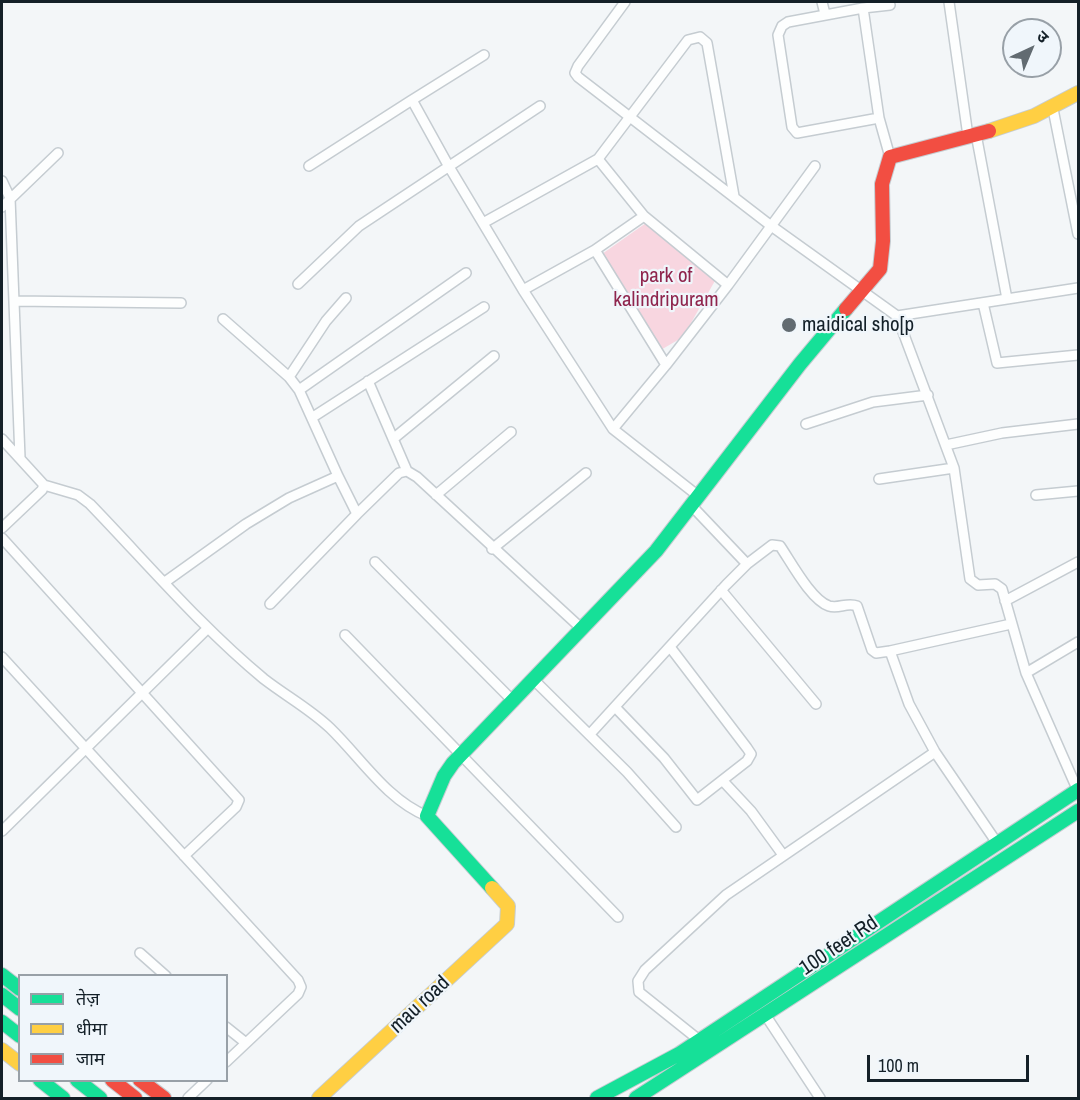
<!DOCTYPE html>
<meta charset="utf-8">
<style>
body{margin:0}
#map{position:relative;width:1080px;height:1100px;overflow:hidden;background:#f3f6f8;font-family:"Archivo Narrow","Noto Sans Devanagari",sans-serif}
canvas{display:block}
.frame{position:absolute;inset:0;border:3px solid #142028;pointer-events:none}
.legend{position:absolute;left:18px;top:974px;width:210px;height:108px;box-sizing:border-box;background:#f0f6fb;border:2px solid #98a0a7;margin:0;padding:8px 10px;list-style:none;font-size:18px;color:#142028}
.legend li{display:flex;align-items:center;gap:12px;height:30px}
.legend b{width:30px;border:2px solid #98a0a7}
.north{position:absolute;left:1002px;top:18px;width:60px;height:60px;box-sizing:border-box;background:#f0f6fb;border:2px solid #98a0a7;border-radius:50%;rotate:44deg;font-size:16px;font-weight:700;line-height:24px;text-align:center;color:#142028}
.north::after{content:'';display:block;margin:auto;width:21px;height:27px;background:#626b71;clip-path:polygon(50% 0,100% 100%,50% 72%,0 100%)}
.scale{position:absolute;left:867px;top:1055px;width:162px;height:27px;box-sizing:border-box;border:3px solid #142028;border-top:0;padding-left:8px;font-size:18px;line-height:21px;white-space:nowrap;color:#142028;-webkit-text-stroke:4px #f0f6fb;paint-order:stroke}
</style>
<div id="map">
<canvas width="1080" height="1100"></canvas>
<div class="frame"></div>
<ul class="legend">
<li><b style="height:8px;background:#16e098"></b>तेज़</li>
<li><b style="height:8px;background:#ffcf43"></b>धीमा</li>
<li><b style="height:8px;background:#f24e42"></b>जाम</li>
</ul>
<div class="north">उ</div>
<div class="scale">100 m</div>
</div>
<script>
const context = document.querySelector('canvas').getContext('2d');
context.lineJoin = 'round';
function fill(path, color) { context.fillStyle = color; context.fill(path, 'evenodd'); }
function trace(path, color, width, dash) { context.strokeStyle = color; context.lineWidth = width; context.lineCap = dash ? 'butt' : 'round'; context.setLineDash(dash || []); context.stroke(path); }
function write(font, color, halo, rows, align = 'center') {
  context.font = font + ' "Archivo Narrow",sans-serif'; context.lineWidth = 4.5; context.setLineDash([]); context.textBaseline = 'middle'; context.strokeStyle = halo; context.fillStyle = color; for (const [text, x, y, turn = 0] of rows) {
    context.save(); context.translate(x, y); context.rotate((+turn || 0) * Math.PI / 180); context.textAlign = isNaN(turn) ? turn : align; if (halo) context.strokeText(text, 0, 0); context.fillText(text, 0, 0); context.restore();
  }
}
const green = new Path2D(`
 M646,223L716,279L683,337L659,351L602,254Z`);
const street = new Path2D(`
 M625,2L578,66L575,73L578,77L770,225L897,316L1078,288
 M822,2L825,14
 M949,2L968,136
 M863,8L879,118L797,133L792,127L778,35L782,26L788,22Z
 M863,8L890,5
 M484,55L412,100L448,165L523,290L613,429L697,495
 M1053,109L1078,234
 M879,118L890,157
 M976,134L1007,299
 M309,166L412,100
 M2,181L10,198L20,458
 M2,207L58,153
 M644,216L595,250L666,365L728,285L644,216L598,159L688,40L700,37L707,43L734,196
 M483,223L598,159
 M298,284L359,226L540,106
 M728,285L815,166
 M523,290L595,250
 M14,301L181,303
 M983,303L997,363L1078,355
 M897,316L954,468L970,579L978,585L995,584L1002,589L1026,673L1078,791
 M223,319L289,377L299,390L338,476
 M289,377L326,321L346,298
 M368,381L407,471
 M299,390L466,273
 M313,417L484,307
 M806,424L873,402L928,395
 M613,429L666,365
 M2,439L44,485L42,490L2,528
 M393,439L494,356
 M946,445L1002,433L1078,424
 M879,479L954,468
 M44,485L78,495L90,504C147,563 201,627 264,679C286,696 310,709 330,728C361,758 387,800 427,816
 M436,495L511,432
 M1036,495L1078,491
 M690,504L747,564
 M357,514L399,473L407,471L417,477L582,629
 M2,538L239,800L236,807L184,856
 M492,549L586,473
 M375,562L514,702
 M165,582L246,524L289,498L338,476L357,514L270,604
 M721,590L816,704
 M1005,601L1078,562
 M345,635L618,917
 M2,657L298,980L301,987L298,994L226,1062
 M1026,673L1078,642
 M534,680L627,772L676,827
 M615,707L664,758L697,800L747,761L751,754L747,748L670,647
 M590,734L726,585L747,564L772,545L780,546C791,562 811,600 829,606C839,609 847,602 857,606L872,650L876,653L890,651
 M723,781L751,811L783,855
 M2,831L208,628
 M997,843L935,752L909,704L890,651L1011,624
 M140,953L166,976
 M766,1016L820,1098
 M226,1027L246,1043
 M699,1040L639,992L638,981L645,970L726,895L935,752
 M188,1098L207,1080`);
const fast = new Path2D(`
 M492,888L427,816L444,776L453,763L656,551L800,364L846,309
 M2,975L20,989
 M2,995L20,1009
 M2,1022L20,1036
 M40,1080L63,1098
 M77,1080L100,1098
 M597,1098L679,1054L1078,790
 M636,1098L1078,811`);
const slow = new Path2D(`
 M989,131L1034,116L1078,93
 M2,1050L20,1064
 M319,1098L507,924L508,906L492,888`);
const jam = new Path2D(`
 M846,309L880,269L883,241L882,184L890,157L989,131
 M112,1080L135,1098
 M140,1080L164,1098`);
const markers = [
 [789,325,8,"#626b71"]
];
const parkNames = [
 ["park of",666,276],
 ["kalindripuram",666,300]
];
const poiNames = [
 ["maidical sho[p",802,325]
];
const streetNames = [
 ["100 feet Rd",839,946,-34],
 ["mau road",420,1005,-43]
];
fill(green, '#f8d6e0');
trace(street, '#c5ccd1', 12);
trace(fast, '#c5ccd1', 16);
trace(slow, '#c5ccd1', 16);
trace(jam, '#c5ccd1', 16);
trace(street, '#fdfefe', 9);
trace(fast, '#16e098', 14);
trace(slow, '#ffcf43', 14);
trace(jam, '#f24e42', 14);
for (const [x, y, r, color] of markers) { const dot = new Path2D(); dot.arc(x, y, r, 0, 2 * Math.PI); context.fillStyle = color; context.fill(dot); trace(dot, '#f0f6fb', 2); }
write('21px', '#8f254d', '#f0f6fb', parkNames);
write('21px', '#142028', '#f0f6fb', poiNames, 'left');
write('21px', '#142028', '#f0f6fb', streetNames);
</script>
